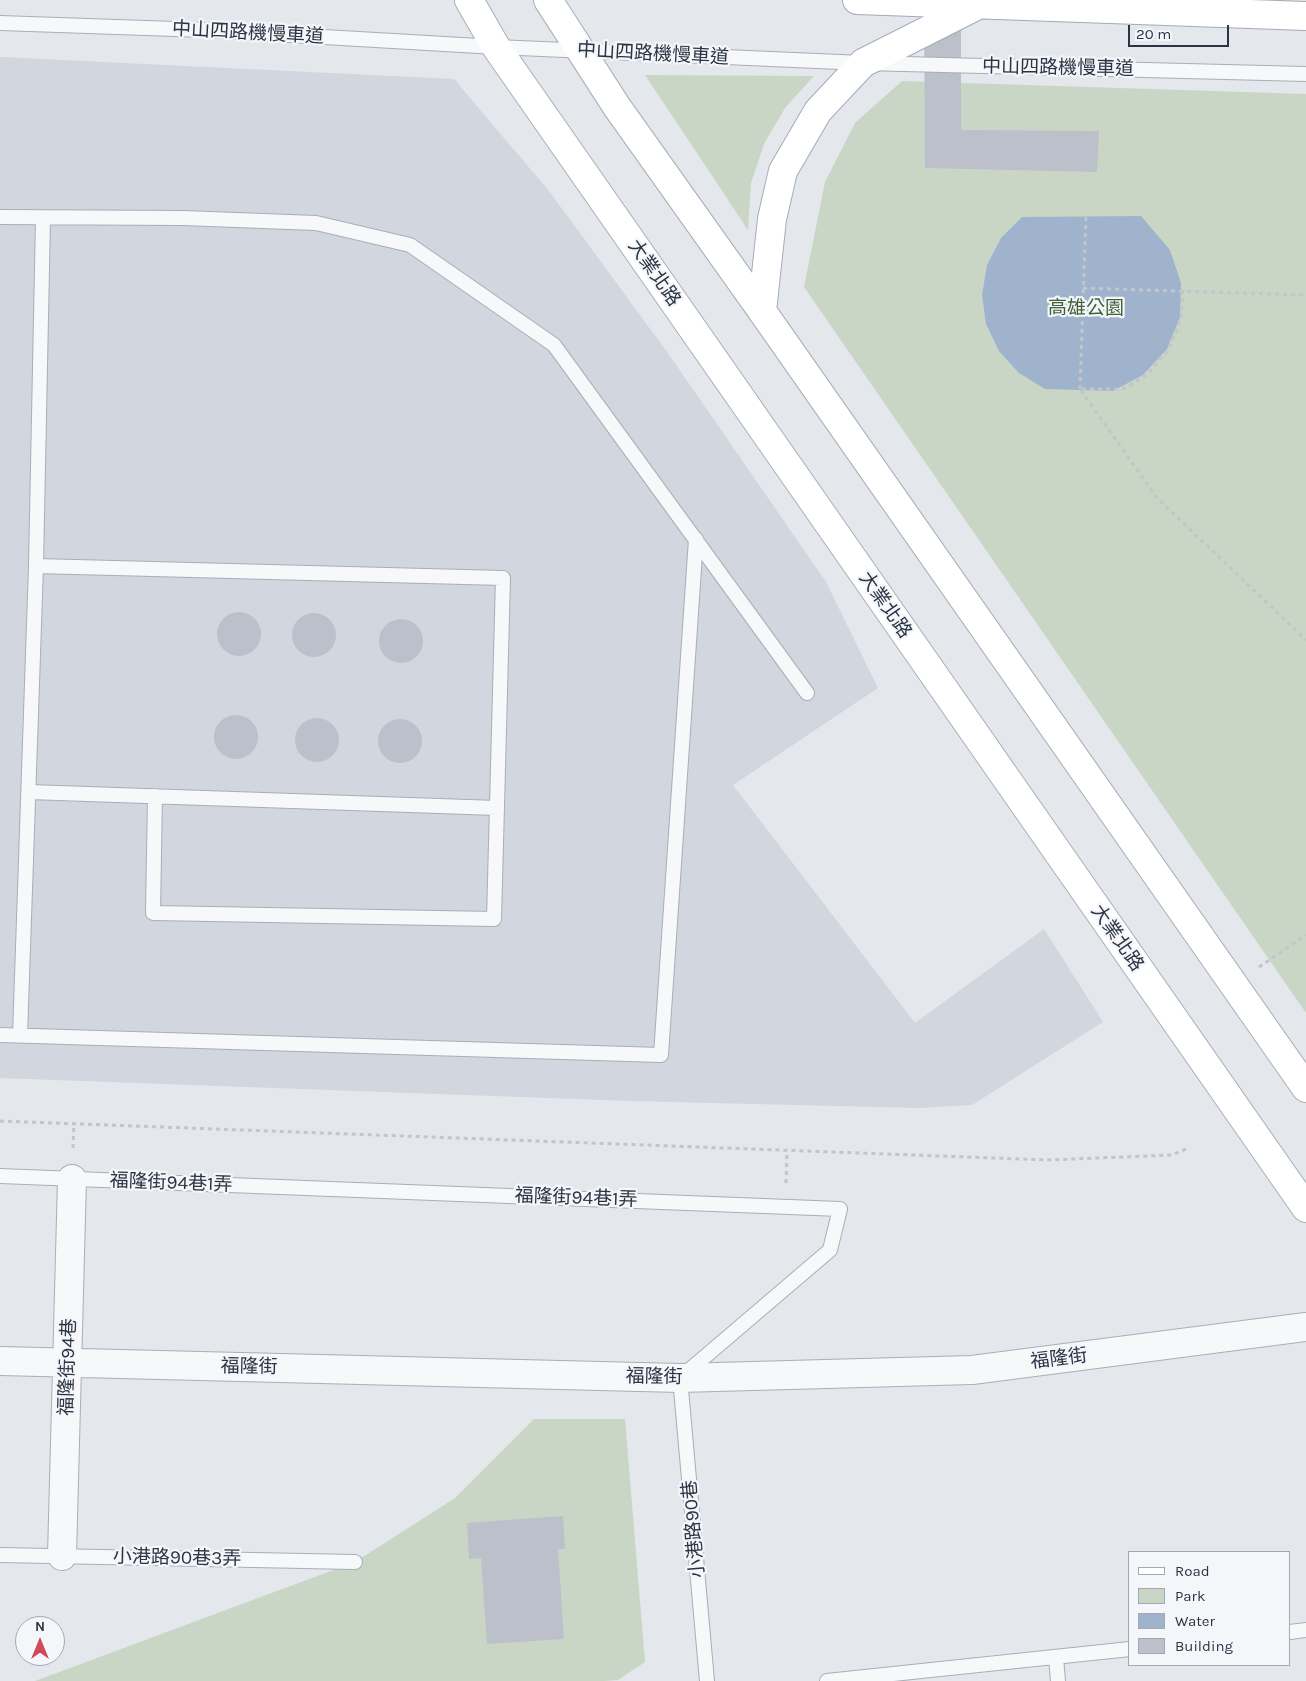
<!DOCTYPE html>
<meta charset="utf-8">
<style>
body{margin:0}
#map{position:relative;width:1306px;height:1681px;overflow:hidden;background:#e4e7ec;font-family:Karla,sans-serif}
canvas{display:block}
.legend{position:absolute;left:1128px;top:1551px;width:162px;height:115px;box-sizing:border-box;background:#f4f6f9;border:1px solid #a4a8b1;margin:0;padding:6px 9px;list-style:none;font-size:15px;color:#2b3445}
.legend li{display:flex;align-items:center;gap:10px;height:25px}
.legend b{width:25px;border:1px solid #a4a8b1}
.north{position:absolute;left:15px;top:1616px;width:50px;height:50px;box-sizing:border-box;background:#f4f6f9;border:1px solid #a4a8b1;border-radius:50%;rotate:0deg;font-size:14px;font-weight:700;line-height:20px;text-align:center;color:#2b3445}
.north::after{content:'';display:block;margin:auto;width:18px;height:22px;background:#d1495b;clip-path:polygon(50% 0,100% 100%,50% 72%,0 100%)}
.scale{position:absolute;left:1128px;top:25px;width:101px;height:22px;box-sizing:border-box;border:2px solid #2b3445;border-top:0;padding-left:6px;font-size:15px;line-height:18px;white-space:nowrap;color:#2b3445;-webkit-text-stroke:4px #f4f6f9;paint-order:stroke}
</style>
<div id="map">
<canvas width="1306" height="1681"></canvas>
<ul class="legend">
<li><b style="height:6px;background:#fff"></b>Road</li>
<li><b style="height:14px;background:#c9d6c5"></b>Park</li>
<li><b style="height:14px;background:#9fb4cc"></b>Water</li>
<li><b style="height:14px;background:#bbc0ca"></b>Building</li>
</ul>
<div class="north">N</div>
<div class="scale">20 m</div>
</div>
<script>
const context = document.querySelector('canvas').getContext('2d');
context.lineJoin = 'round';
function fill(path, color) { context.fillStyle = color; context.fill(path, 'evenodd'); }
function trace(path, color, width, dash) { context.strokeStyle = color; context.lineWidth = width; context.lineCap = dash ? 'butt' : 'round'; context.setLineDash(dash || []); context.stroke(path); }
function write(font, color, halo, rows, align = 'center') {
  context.font = font + ' Karla,"Noto Sans TC",sans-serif'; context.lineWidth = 4.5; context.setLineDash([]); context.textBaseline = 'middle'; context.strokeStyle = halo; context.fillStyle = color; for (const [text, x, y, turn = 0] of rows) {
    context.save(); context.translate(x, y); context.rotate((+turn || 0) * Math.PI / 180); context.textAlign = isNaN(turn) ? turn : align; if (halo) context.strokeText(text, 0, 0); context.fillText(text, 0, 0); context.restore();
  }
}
const built = new Path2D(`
 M0,57L454,79L549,191L670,356L826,582L878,688L733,785L915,1023L1044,929L1103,1022L972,1105L919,1108L631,1101L0,1078Z`);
const green = new Path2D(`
 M645,75L814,76L785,108L764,144L751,183L748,230Z
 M902,81L1306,94V1013L804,287L825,182L855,123Z
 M534,1419H625L645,1662L618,1680L604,1681H35L355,1562L455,1498Z`);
const water = new Path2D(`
 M1141,216L1170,250L1181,283L1180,317L1167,349L1143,375L1113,391L1045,389L1019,373L999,351L986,324L982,295L987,265L1001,238L1022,217Z`);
const building = new Path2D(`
 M924,0H961V130L1099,131L1097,172L925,168Z
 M217 634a22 22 0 1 1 44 0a22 22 0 1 1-44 0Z
 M292 635a22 22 0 1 1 44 0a22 22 0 1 1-44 0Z
 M379 641a22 22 0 1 1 44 0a22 22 0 1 1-44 0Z
 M214 737a22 22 0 1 1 44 0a22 22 0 1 1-44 0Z
 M295 740a22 22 0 1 1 44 0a22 22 0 1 1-44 0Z
 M378 741a22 22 0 1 1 44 0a22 22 0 1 1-44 0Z
 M563,1516L565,1549H558L564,1639L487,1644L481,1558L469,1559L467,1523Z`);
const path = new Path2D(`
 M1083,288L1306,295
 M1183,290L1181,319L1169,349L1147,375L1123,389H1080L1157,498L1306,640
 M1080,389L1086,215
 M1259,967L1306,935
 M0,1121L1048,1160L1172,1155L1188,1148
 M73,1148L74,1123
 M786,1183L787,1151`);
const lane = new Path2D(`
 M0,23L204,30L496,47L863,63L1306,74
 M0,217L183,218L316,223L410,245L554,345L807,693
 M36,566L503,578L494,919L153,913L155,796
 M29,792L497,808
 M0,1035L661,1055L696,539
 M20,1036L36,566L43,218
 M0,1176L840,1209L830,1250L680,1378L707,1681
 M0,1555L355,1562
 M1290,1632L1306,1630
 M1056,1657L1058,1681
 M827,1681L1130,1649`);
const street = new Path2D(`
 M0,1361L680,1378L972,1370L1306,1327
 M62,1556L72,1179`);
const secondary = new Path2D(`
 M469,0L496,47L1306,1208
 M548,0L617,107L762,311L1306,1088`);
const primary = new Path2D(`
 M857,0L1306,16
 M762,311L772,219L783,171L818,111L863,63L976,6`);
const streetNames = [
 ["中山四路機慢車道",248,33,3],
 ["中山四路機慢車道",653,54,3],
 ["中山四路機慢車道",1058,68,1],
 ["大業北路",654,273,55],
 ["大業北路",885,605,55],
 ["大業北路",1117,938,55],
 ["福隆街94巷1弄",171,1183,2],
 ["福隆街94巷1弄",576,1198,2],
 ["福隆街",1059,1359,-7],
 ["福隆街94巷",68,1367,-88],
 ["福隆街",249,1367,1],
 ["福隆街",654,1377,1],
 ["小港路90巷",694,1529,-95],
 ["小港路90巷3弄",177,1558,1]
];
const parkNames = [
 ["高雄公園",1086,309]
];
fill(built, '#d2d6de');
fill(green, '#c9d6c5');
fill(water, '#9fb4cc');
fill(building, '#bbc0ca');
trace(lane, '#a9aeb7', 16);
trace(street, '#a9aeb7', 30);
trace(secondary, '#a9aeb7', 30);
trace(primary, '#a3abb8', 30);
trace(path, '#c2c5cb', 3, [4, 4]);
trace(lane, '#f7f8fa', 14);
trace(street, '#f7f8fa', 28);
trace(secondary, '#fff', 28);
trace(primary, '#fff', 28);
write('19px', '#2b3445', '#f4f6f9', streetNames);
write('19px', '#3f6138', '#f4f6f9', parkNames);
</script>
